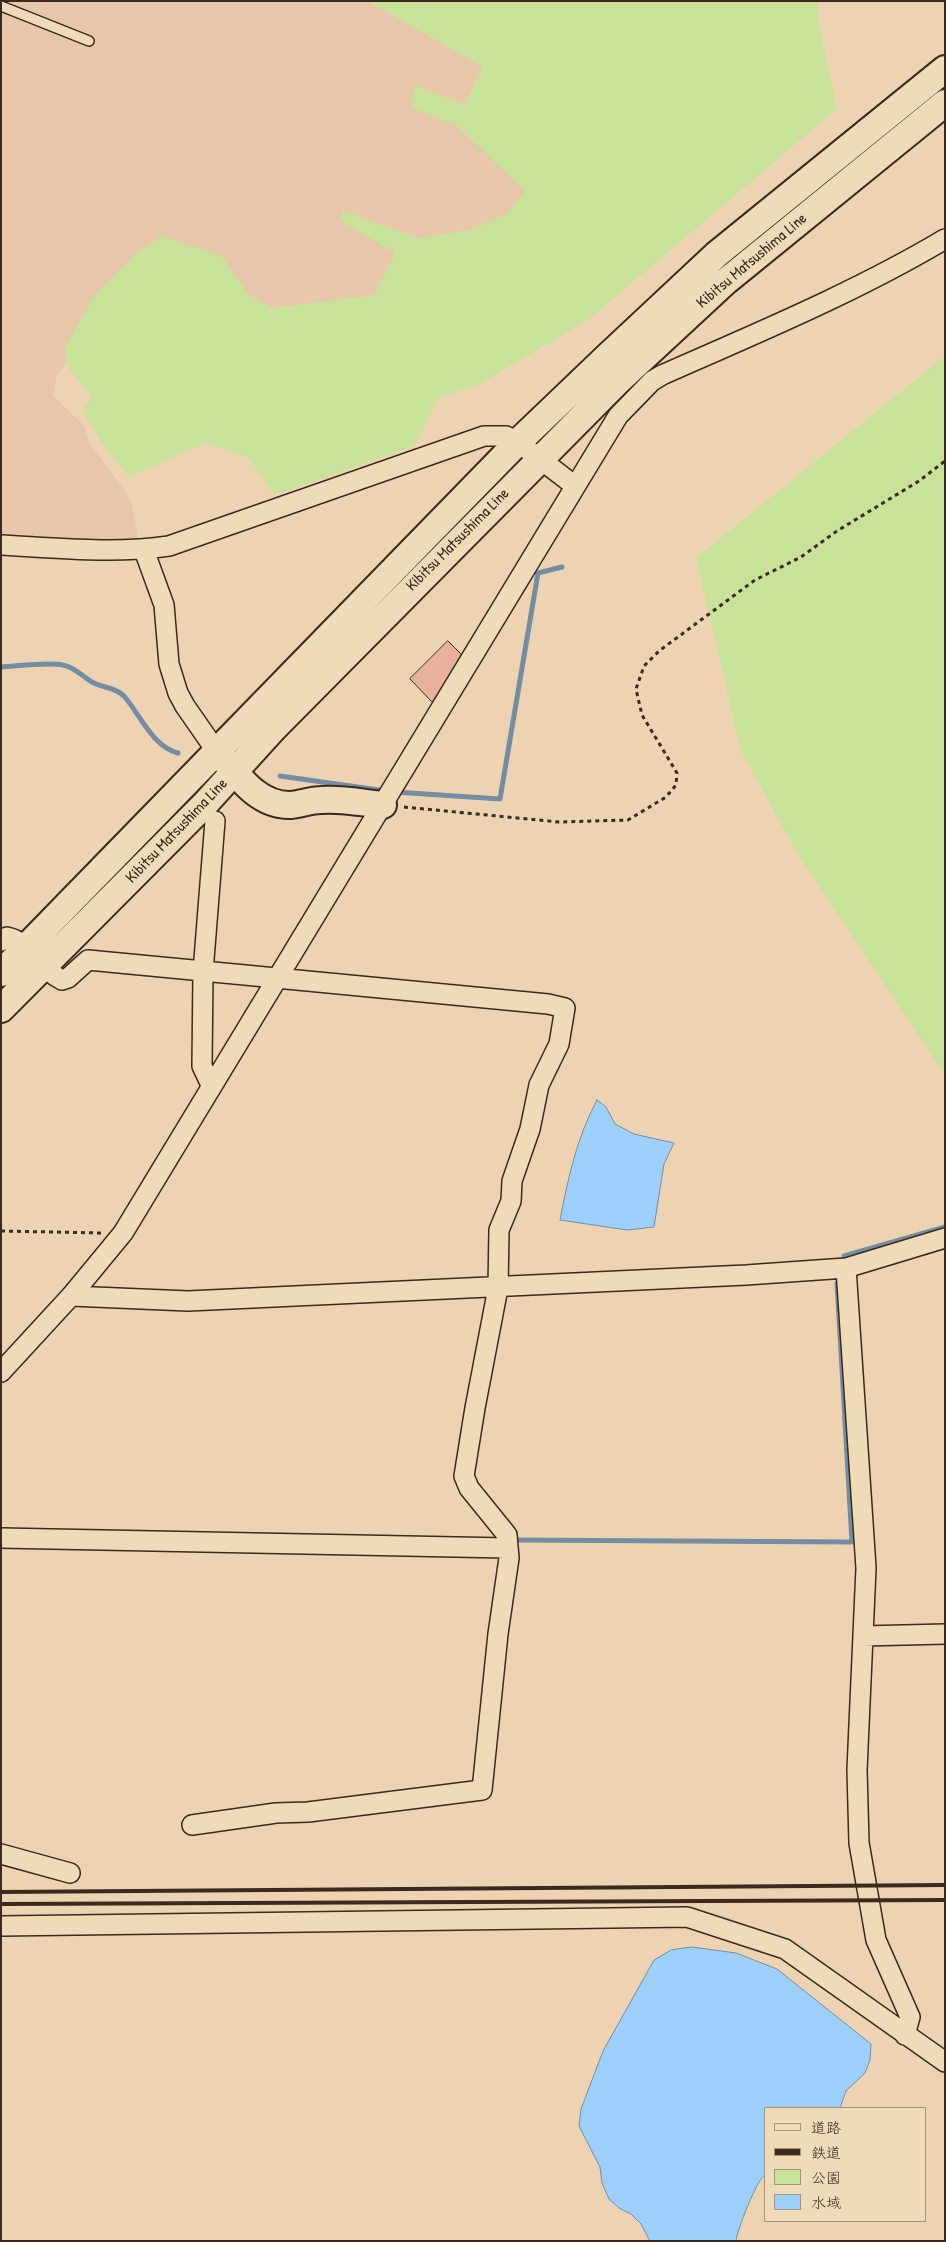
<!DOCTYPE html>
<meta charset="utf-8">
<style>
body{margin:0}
#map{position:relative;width:946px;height:2242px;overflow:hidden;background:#eed3b3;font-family:"Patrick Hand","Klee One",sans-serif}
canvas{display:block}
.frame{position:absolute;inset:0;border:2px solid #3b2a1e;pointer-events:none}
.legend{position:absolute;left:764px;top:2107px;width:162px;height:115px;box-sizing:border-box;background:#f0dbb9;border:1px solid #a8947b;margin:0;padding:6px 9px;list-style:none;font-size:15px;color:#3b2a1e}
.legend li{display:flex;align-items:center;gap:10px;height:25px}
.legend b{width:25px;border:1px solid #a8947b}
</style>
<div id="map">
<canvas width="946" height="2242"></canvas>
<div class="frame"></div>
<ul class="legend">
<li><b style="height:6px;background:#f0dbb9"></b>道路</li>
<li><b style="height:6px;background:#3b2a1e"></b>鉄道</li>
<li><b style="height:14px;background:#c8e299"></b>公園</li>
<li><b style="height:14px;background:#9ccffa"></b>水域</li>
</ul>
</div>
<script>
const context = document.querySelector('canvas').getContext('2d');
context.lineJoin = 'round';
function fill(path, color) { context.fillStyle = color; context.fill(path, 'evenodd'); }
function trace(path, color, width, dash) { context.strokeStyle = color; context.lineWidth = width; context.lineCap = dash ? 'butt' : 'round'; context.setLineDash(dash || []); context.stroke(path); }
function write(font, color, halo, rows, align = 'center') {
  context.font = font + ' "Patrick Hand",sans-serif'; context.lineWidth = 5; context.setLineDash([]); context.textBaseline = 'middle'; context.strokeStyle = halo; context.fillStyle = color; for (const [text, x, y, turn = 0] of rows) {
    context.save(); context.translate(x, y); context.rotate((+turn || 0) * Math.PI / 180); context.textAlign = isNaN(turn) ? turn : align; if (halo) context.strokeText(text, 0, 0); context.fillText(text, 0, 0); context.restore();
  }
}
const built = new Path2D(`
 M1,1H498L587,133L415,332L68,361L57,375L53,396L83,424L90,444L125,491L132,505L138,539H74L1,534Z`);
const green = new Path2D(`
 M367,1H816L818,3L820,30L837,109L588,320L478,385L438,398L415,446L274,495L249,458L206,443L129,477L102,444L82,410L92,397L69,369L65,348L95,294L140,250L162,236L222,256L249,295L273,308L374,295L395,253L340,220L343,211L419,238L470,230L508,213L525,191L457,126L410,107L416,86L465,104L483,67Z
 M945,356V1075L798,855L741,751L696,558Z`);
const water = new Path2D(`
 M597,1100L606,1107L615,1124L634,1134L674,1143L664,1164L654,1227L627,1230L560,1220C568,1178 577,1137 597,1100Z
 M692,1947L736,1953L777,1969L871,2044L870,2060L865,2073L846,2091L840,2108H765V2175C757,2179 737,2230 736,2241H650L641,2224L631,2214L619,2208L609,2199L602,2183L600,2167L579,2126L581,2109L603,2051L654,1960L671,1950Z`);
const stream = new Path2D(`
 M1,667C18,666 48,662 63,665C76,667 84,679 96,684C106,688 116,688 124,696C141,716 152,746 178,753
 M280,776L386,791
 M395,792L500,799L538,573L562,567
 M844,1256L945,1227
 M512,1540L852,1542L837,1283`);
const building = new Path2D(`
 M448,641L462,655L433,703L410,679Z`);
const path = new Path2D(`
 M404,807L559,822L628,820L666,797L676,785L677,773L642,715L636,689L644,666L659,651L755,580L801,557L837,531L919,481L945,461
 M1,1231L102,1233`);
const lane = new Path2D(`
 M1,6L89,41`);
const street = new Path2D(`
 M1,545C57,548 114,554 169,546L484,436H506L518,442L575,486
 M144,550L164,605L169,664L178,693L185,706L217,752
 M1,941L7,937C30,941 40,970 62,980L68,978L88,960L548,1004L565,1008L559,1044L539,1085L530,1129L512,1181L511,1201L499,1230L498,1288L475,1408L464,1476L469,1488L507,1535L509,1558L498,1634L482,1790L308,1812L276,1813L192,1825
 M211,1085L202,1066L203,972L215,821
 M846,1268L866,1568L857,1770L859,1843L876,1940L910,2017L905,2035
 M71,1296L188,1301L746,1275L846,1268L945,1238
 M1,1372L71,1296L123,1233L618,416L652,381L662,375C757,333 856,292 945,239
 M1,1538L507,1548
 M863,1636L945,1634
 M1,1854L70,1873
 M1,1926L687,1917L785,1949L945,2062`);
const secondary = new Path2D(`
 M223,758C241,780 260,806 291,805C301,804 311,800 321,800C342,798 363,803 383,805
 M1,973L518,442L609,355L717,254L945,69
 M1,1009L205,804L274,728L616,383L725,282L945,103`);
const rail = new Path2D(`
 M1,1892L945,1885
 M1,1904L945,1900`);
const streetNames = [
 ["Kibitsu Matsushima Line",752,261,-40],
 ["Kibitsu Matsushima Line",458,540,-45],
 ["Kibitsu Matsushima Line",177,831,-46]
];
fill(built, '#e8c6a9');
fill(green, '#c8e299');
fill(water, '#9ccffa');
trace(water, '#758da2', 1);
trace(stream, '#758da2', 5);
fill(building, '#e7b19b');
trace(building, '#3b2a1e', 1);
trace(lane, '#3b2a1e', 12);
trace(street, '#3b2a1e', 22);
trace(secondary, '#3b2a1e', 30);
trace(path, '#3b2a1e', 3, [4, 4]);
trace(lane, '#f0dbb9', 9);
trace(street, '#f0dbb9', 19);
trace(secondary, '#f0dbb9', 26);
trace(rail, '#3b2a1e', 4);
write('16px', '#3b2a1e', '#f0dbb9', streetNames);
</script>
